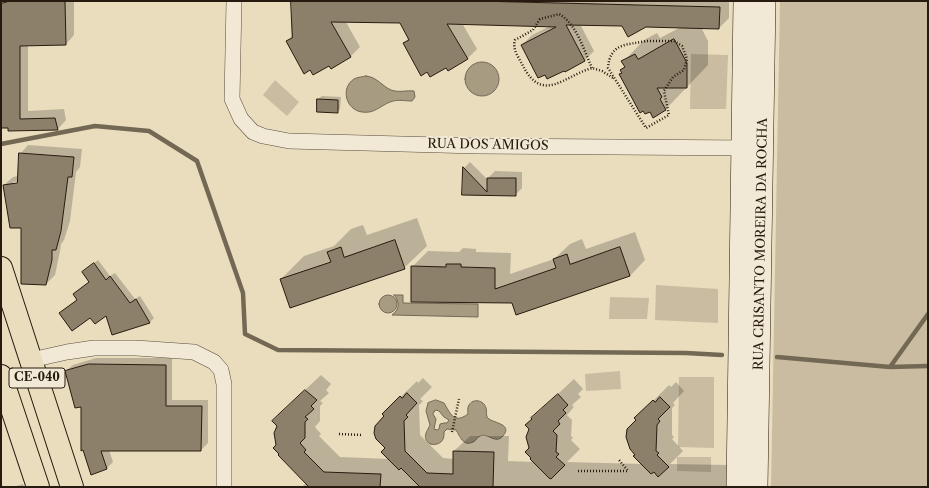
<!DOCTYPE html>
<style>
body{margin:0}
#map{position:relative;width:929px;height:488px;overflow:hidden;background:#eaddbe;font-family:"Libre Caslon Text",serif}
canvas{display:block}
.frame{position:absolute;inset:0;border:2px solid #261b0e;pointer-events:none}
</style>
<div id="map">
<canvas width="929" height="488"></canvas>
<div class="frame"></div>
</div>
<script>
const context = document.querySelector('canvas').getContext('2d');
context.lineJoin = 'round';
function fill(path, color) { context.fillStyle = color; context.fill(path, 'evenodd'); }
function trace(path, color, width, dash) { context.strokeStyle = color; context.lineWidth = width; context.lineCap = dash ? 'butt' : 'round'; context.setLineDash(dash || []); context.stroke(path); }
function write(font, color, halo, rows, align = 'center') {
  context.font = font + ' "Libre Caslon Text",serif'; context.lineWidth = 4; context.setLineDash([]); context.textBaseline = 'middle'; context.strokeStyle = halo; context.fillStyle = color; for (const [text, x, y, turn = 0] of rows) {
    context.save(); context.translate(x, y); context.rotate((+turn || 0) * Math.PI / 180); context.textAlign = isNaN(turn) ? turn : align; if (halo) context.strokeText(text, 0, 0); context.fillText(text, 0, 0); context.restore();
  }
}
const green = new Path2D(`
 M780,1H928V487H771Z
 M691,54L728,55L726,109H690Z
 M275,80L299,102L287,116L263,95Z
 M656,285L718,289V323L655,320Z
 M610,297L649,298L647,319H609Z
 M620,371L621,389L586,391L585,374Z
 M679,377H714V448L678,447Z
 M677,457H711V472L677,471Z`);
const water = new Path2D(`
 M465 79a17 17 0 1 1 34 0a17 17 0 1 1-34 0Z
 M366,76C377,77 382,86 391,90C400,93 406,90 414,91L415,97L412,101C404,101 398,99 390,102C380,106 374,114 362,112C346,110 340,88 354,79C358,77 362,77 366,76Z
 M394,295H403V303L478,304V317L392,315C400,309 400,302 394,295Z
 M379 304a9 9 0 1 1 18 0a9 9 0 1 1-18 0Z
 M436,400L444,403C450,412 453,425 468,414C468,411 467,408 469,405C473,398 484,400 486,408C487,411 486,414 487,417C490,423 514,423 503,436C495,445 488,432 480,436C477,437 476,441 473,442C463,447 460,436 456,430L447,429L444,432C445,441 439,446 430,444C422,438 426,433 430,425L426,411L428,403ZM436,410L439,411L444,417L449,420L447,423H444L440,424L439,429L437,430L434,429L436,419L433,414Z`);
const shadow = new Path2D(`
 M1,1H74V35L66,44L28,45V111L64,109L66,120L58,129L1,127Z
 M292,1H729V18L719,28L701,27L708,41V65L666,109L650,111L620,74L623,72L621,70L625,66L623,62L644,40L657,33L660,38L681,27L580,24L594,51L584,61L522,45L532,35L550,26L462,23L477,49L467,59L446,67L404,43L409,38L400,22H346L360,47L350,57L329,65L287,41L293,35Z
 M322,96L341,97L340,109L337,112L318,99Z
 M28,145L82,149L80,167L76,172L70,221L64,240L61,244L60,251L55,275L46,284L4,185L13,177L18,176L20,154ZM21,181L22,183L13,184V182Z
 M470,162L488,180V178L495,171L522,172V188L515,195L463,194L464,168Z
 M417,218L427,246L404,268L281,279L304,256L334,246L351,229L363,225L367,235Z
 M635,232L645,260L630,276L513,302L412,267L428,251L459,252L463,248L476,249V252L511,253L510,274L554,259L570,244L582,239L586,249Z
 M98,260L110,276L115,273L135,299L140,296L154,318L150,322L112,334L107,314L91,316L60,313L78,299L74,294L90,282L87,268Z
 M96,358H172V400H208V443L201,450H109L113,462L107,468L92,474L82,405L66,371L73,365Z
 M321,375L331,384L326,390L329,393L320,401L323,403L320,406V421L315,427L321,434L319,436L340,457L389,459L387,448L386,416L383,414L417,381L418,383L423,378L432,387L420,399L423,401L419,405L420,435L443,458L454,459V451L470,436H509L508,461L534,462L530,449L532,418L574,379L583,389L578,394L581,397L572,405L574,407L567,415L572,420L571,436L573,438L571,440L580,449L567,462L643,464L651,403L669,385L671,387L676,382L684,391L673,403L675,405L672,408V435L674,437L672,439L683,451L670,464L729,465V487H302L306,483L277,445L289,405Z
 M23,484L24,487H13Z`);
const stream = new Path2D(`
 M1,144L95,126L149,131L197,161L243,293L245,334L278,350L686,353L722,355
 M777,357L890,367L928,314
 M890,367L928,366`);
const building = new Path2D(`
 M10,1H65L66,45L20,46V119L55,118L58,130L8,131V128H1V4Z
 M291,1H476L720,7L719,29L646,27L628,37L622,26L566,25L585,61L565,72L564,71L547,79L545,75L538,78L521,45L556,27L447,24L468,59L448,71L446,68L430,77L427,72L421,76L403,43L409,40L400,23L331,22L351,57L331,69L329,66L313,75L310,70L304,74L286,41L292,38Z
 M674,39L687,63V88H657L662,97L660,99L666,110L653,118L650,112L645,114L643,111L640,113L619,74L622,73L620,70L625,67L621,61L635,54L638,59Z
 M317,99L338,100V113L317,112Z
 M19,153L74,157L72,177H68L61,231L56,250H52V260L46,285L21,284V228H10L3,185L17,183Z
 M463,167L487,192V178H516V196L462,195Z
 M395,240L405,269L290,308L280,279L331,262L327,252L341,247L344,257Z
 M620,247L630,276L516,315L512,303L411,302V266L446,267V264H461V267L495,268V289L556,268L553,259L567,254L570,264Z
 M94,263L106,280L110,276L130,303L136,299L150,323L112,335L106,316L95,324L90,318L72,331L59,313L77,300L73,294L89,282L82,272Z
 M89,364L166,365V406H202L201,451H101L107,469L91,475L83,450L81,451V407L75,408L65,371Z
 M305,390L317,400L311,406L314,409L305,417L308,419L305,422V438L300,443L306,450L304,452L324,472L381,474L380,487H309L278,455L279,454L273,448L276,445L274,433L277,426L272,421Z
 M407,393L417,403L406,415L408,417L404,421L405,451L427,473L453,474V451L494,452L493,487H420L401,468L399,470L381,452L385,448L376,439L374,433L375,426L384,416L382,414L400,396L402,398Z
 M558,394L568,405L563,410L566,413L558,421L560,424L553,431L557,435L556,452L559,454L556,457L565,465L551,479L549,478L530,459L531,458L525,452L529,448L526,437L529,429L525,425L532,419L531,418Z
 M660,397L670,407L658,419L660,421L657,425L656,451L659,453L657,455L669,467L658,477L654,472L651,474L633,456L635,455L630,449L626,437L627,429L636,420L634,418L653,400L655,402Z`);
const path = new Path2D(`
 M647,41H674L682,46L687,59L684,70L673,77L664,91L669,115L646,128L608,68C610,43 626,45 647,41Z
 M592,68C584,51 577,24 559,14L540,19L533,30L515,40C512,49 519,58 523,66C543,104 564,76 592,68L602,71L613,78
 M452,432L459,399
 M339,434L363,435
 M578,471H628L619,460`);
const minor = new Path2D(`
 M234,1L232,99L241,119L253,132L263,136L289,141L477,146L752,148
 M31,360L67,352L94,348H136L194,352L214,362L221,370L224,384V487`);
const secondary = new Path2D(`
 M737,487L744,1
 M757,487L765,1`);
const trunk = new Path2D(`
 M1,268L72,487
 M1,376L38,487`);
const shields = [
 [37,378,56]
];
const shieldNames = [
 ["CE-040",37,378]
];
const streetNames = [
 ["RUA DOS AMIGOS",488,145,1],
 ["RUA CRISANTO MOREIRA DA ROCHA",761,244,-89]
];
fill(green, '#c9bca0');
fill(water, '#a79b82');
trace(water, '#736854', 1);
fill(shadow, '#0003');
trace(stream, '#736854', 4.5);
fill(building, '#8c806a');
trace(building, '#261b0e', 1);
trace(minor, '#574c3a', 16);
trace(secondary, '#261b0e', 22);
trace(trunk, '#261b0e', 24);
trace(path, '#261b0e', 2.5, [1, 2]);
trace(minor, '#f1e9d5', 15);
trace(secondary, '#f1e9d5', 21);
trace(trunk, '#eaddbe', 22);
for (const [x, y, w] of shields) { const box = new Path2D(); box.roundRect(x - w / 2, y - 10, w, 20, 3); context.fillStyle = '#f1e9d5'; context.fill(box); trace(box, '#261b0e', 1); }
write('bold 12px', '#261b0e', null, shieldNames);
write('13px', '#261b0e', '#f1e9d5', streetNames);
</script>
